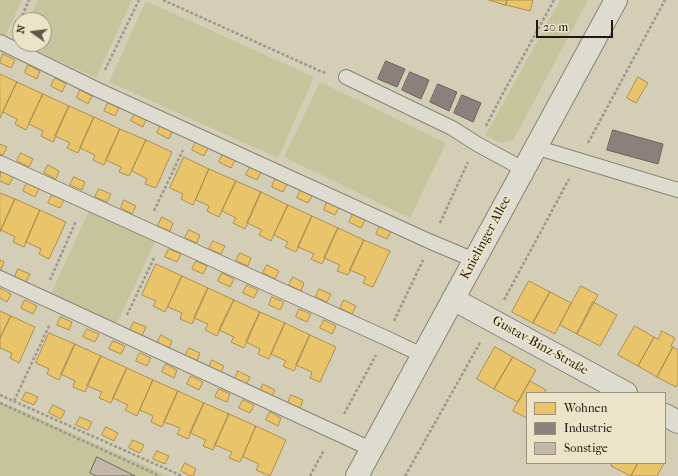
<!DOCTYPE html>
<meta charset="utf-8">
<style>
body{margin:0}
#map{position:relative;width:678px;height:476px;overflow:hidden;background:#d5ceb7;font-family:"IM FELL French Canon",serif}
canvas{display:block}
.legend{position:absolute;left:526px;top:392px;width:140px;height:72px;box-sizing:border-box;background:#ece4c8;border:1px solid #9a927e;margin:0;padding:5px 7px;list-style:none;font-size:12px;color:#20170f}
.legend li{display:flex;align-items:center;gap:8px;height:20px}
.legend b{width:20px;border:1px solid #9a927e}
.north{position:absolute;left:12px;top:12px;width:40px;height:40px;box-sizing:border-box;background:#ece4c8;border:1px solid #9a927e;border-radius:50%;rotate:284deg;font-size:11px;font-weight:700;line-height:16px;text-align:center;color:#20170f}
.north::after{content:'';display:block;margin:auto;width:14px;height:18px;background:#5f574a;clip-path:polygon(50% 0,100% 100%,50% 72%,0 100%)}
.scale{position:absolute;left:536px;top:20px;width:77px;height:18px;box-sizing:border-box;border:2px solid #20170f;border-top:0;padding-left:5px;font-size:12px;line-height:14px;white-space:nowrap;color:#20170f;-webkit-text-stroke:3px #ece4c8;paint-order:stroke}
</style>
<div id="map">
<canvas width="678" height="476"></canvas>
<ul class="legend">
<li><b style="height:11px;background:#e9c46a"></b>Wohnen</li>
<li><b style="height:11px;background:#8a817c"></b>Industrie</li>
<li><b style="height:11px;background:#c6b8a9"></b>Sonstige</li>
</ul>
<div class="north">N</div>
<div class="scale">20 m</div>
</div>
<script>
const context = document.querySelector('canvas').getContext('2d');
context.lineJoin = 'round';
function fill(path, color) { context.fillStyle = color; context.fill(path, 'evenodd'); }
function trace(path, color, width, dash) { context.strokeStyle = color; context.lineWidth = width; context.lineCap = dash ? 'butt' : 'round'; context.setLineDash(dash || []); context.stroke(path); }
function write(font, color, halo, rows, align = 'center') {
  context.font = font + ' "IM FELL French Canon",serif'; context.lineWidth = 4; context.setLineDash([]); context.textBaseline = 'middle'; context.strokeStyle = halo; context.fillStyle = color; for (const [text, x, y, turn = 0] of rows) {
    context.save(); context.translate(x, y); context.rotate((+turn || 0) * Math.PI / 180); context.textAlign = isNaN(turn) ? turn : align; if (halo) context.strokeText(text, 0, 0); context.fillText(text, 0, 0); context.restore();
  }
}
const green = new Path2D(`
 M0,0H22L5,36L0,33Z
 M38,0H132L96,78L23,44H44V20H29Z
 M560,0H588L514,139L502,143L485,136Z
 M146,1L314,77L278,158L109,82Z
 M320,82L446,143L410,218L284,157Z
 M89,211L155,242L117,323L51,293Z
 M0,401L169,476H0Z`);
const homes = new Path2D(`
 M489,0H507L506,5Z
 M507,0H533L530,11L506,5Z
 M3,54L15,60L11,68L0,63Z
 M28,65L40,71L37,79L25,73Z
 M0,74L17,82L0,118Z
 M638,77L648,83L636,103L627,98Z
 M55,78L66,84L62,92L51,86Z
 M17,82L43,94L26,130L15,124L17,119L3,112Z
 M80,90L92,96L88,104L77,98Z
 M43,94L69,106L53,142L41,136L43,131L29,124Z
 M108,103L119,108L115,116L104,111Z
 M69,106L94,117L78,153L67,148L70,143L55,136Z
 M135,114L146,119L143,127L131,121Z
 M94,117L120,129L104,165L93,160L95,155L80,148Z
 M161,125L172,131L169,139L157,133Z
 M120,129L146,140L129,176L119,172L121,167L106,160Z
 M146,140L172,152L156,188L145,184L147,179L132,171Z
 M196,142L208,148L204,156L192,150Z
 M0,144L7,147L3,155L0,154Z
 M21,153L33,159L29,167L17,161Z
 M223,154L235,160L231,168L219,162Z
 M184,157L209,169L193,205L181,199L183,194L170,188Z
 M48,165L59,171L56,179L44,173Z
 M250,167L261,172L257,180L246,175Z
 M209,169L236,181L219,217L207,211L209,206L196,200Z
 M1,171L13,177L9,185L0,181Z
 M74,177L85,182L82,190L70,185Z
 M275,179L287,184L283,192L272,187Z
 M236,181L261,192L245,229L233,223L236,218L222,211Z
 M27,183L39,189L35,197L23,191Z
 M99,189L111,194L107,202L95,197Z
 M301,190L312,196L308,203L297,198Z
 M261,192L288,205L271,241L259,235L262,230L247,223Z
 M0,193L15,199L0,232Z
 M52,195L64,200L60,208L48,203Z
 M15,199L40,210L24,247L13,242L15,237L1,230Z
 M124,200L136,206L132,214L121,208Z
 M327,202L339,207L335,215L324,210Z
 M288,205L312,216L296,252L285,247L288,242L274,235Z
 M40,210L66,222L49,259L39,254L41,249L26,242Z
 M353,214L365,220L361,228L349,222Z
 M312,216L338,228L322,264L311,259L314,254L298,247Z
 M162,217L173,223L170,231L158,226Z
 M380,226L391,231L387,239L376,234Z
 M338,228L364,240L348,275L337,271L340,265L324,258Z
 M189,230L200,235L197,243L185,238Z
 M364,240L390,251L373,287L363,283L366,277L350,270Z
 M213,241L225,246L221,254L209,249Z
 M169,249L181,254L177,262L165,257Z
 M240,253L251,258L248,266L236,261Z
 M0,260L4,262L1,270H0Z
 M196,261L207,266L203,274L192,269Z
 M156,264L182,276L165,312L153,306L156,301L142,295Z
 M267,265L279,271L275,279L263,273Z
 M18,269L30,274L26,282L15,277Z
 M222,273L234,279L230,287L218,281Z
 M182,276L208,288L192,324L180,319L182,313L168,307Z
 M293,277L304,283L301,291L289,285Z
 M529,281L550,292L533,323L512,312Z
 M247,285L258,290L254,298L243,293Z
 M581,286L598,295L577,334L560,325Z
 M0,288L11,294L7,302L0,298Z
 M208,288L234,300L217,336L205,330L208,324L194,318Z
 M319,289L331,294L327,302L316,297Z
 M550,292L571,303L555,334L533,323Z
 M272,297L284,302L280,310L269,305Z
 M25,300L37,306L33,314L21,308Z
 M234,300L260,312L244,348L231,342L234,337L219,330Z
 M344,300L356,306L352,314L340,308Z
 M593,302L617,315L600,346L577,334Z
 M299,309L311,314L307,322L296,317Z
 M0,311L11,316L0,338Z
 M260,312L285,323L269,359L258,354L260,349L246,342Z
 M11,316L35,327L19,363L10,358L12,353L0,348V338Z
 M61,317L72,322L69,330L57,325Z
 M324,320L336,326L332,334L320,328Z
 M134,322L146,327L142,336L130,330Z
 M285,323L310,335L294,371L283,366L286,361L271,354Z
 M635,326L654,337L638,366L618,355Z
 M87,329L99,334L95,342L83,337Z
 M662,331L675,338L671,346L673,347L657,377L638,366L654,337L658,339Z
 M49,333L75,344L59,380L47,374L49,369L36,363Z
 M161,335L172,341L169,349L157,343Z
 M310,335L336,347L320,382L310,378L312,372L296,365Z
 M113,341L125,346L121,354L109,349Z
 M75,344L101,356L85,392L73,387L75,381L61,374Z
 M495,347L513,357L494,389L477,379Z
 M673,347L678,350V383L676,387L657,377Z
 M189,348L200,353L197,361L185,356Z
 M140,353L151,358L147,366L136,361Z
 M101,356L127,368L111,403L99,398L102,392L87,386Z
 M513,357L536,370L518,402L494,389Z
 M212,360L224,366L220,374L209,368Z
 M166,364L177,370L174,378L162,372Z
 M127,368L153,380L137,416L125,410L128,405L113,398Z
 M238,371L250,377L246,385L235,379Z
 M191,376L203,382L199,390L187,384Z
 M153,380L178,391L162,427L151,422L153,416L140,410Z
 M530,381L546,390L544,393H527V418L513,411Z
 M263,384L275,390L271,398L260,392Z
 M219,389L230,394L227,402L215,397Z
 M178,391L204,403L188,439L177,434L180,428L164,422Z
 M26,392L38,397L34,405L22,400Z
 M291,395L303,400L300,408L288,403Z
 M243,400L254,405L250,413L239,408Z
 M204,403L229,414L213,450L203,446L206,440L190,433Z
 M53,405L65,411L61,419L49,413Z
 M270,412L281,418L278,426L266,420Z
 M229,414L256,426L240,462L229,458L232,452L215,445Z
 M80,417L92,422L88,430L76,425Z
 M256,426L286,440L270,476L256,470L259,464L243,457Z
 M106,427L118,433L114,441L102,435Z
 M133,440L144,445L140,453L129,448Z
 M157,451L169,456L165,464L153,459Z
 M185,463L196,469L193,476H190L181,471Z
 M613,463H638L631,476L611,466Z
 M638,463H664L657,476H631Z`);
const industry = new Path2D(`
 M386,61L405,69L397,87L378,79Z
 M410,72L429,80L421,99L402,90Z
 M438,84L457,92L449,111L430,102Z
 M462,95L481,103L473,122L454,113Z
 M613,130L663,144L658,164L607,150Z`);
const building = new Path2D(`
 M97,457L135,476H96L90,473Z`);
const path = new Path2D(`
 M163,0L320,71L326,73
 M20,20L29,0
 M17,28L20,20
 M105,70L139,0
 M486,126L502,95L554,0
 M588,143L665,0
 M154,211L183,150
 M440,223L468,162
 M50,280L76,221
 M504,300L569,179
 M127,315L155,256
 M394,321L423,260
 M0,395L182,476
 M14,401L50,324
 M0,403L160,476
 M344,414L376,355
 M310,476L324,450
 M405,476L481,341`);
const service = new Path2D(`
 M0,42L96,89L431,242L474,260
 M346,77L452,128L477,144L523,169
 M535,147L678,190
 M0,163L386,338L422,355
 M0,278L371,449`);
const minor = new Path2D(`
 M453,299L626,393
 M665,415L678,422
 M357,476L616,0`);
const streetNames = [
 ["Knielinger Allee",486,238,-62],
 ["Gustav-Binz-Straße",540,346,29]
];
fill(green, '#c6c49c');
fill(homes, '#e9c46a');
trace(homes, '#ad904f', 1);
fill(industry, '#8a817c');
trace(industry, '#6a615b', 1);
fill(building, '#c6b8a9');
trace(building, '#6e695e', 1);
trace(service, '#878274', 16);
trace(minor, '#878274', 24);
trace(path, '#9b988e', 2.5, [3, 2]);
trace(service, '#dedcd0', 14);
trace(minor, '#dedcd0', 22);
write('13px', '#20170f', '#ece4c8', streetNames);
</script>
